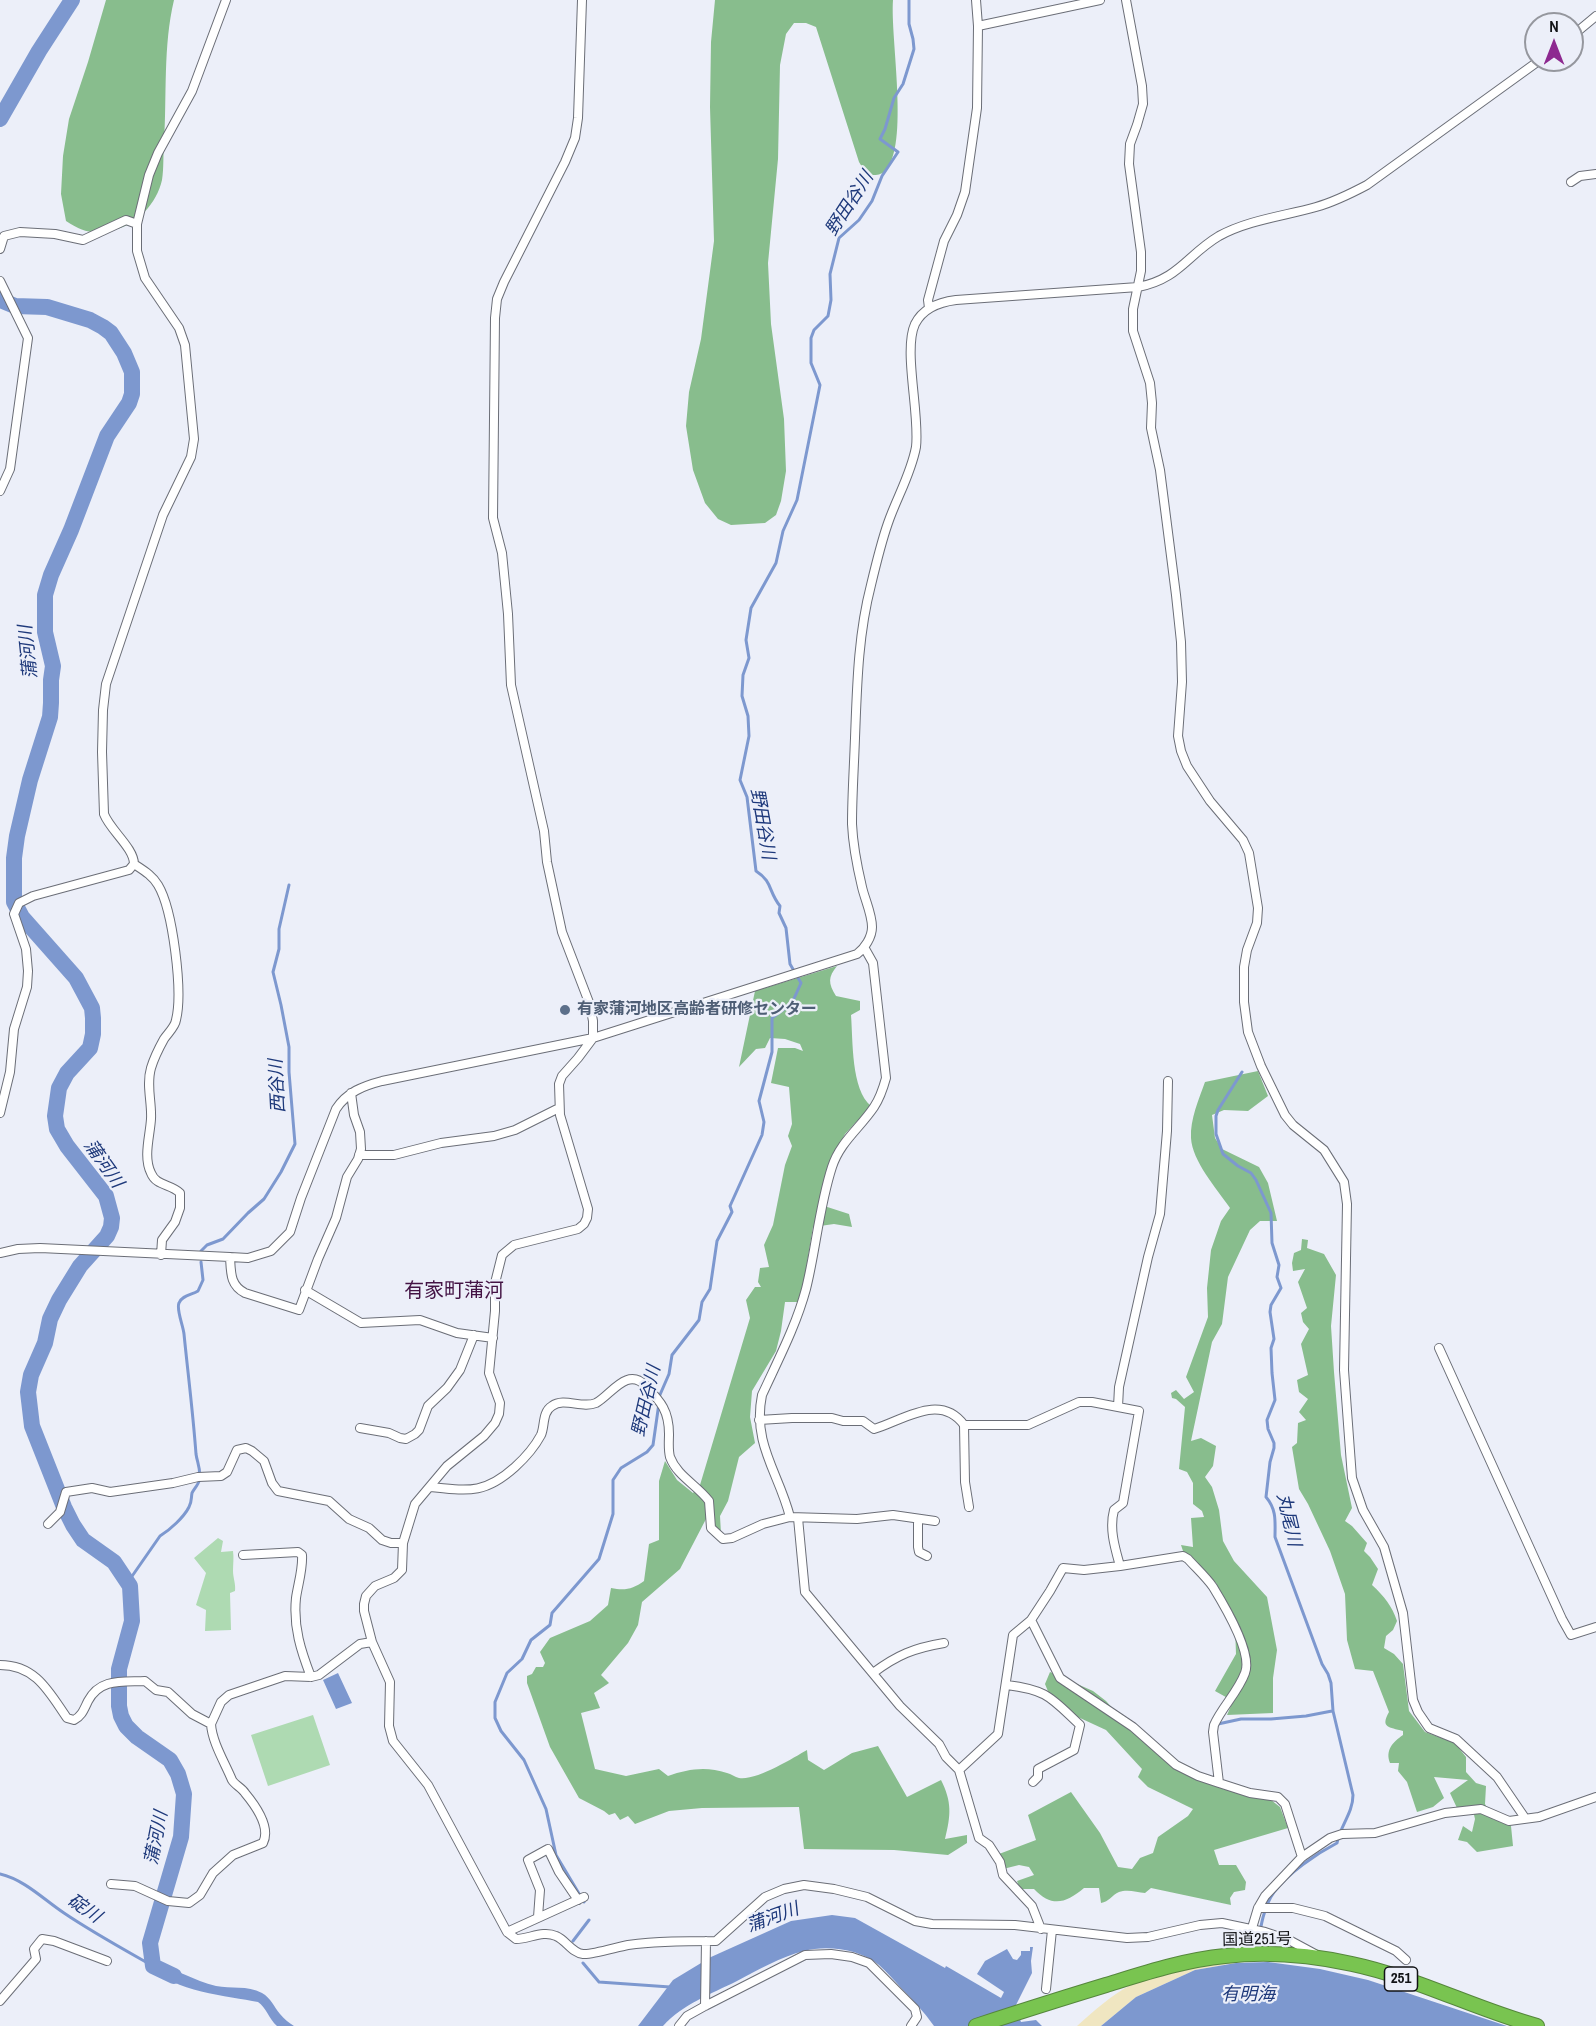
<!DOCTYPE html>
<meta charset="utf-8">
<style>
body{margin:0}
#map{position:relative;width:1596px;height:2026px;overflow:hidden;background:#eceff9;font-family:"Archivo Narrow",sans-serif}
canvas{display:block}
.north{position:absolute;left:1524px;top:12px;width:60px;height:60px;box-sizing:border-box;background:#eceff9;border:2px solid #95979e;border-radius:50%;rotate:0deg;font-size:16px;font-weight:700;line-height:24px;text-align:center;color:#121316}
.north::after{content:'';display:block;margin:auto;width:21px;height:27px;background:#8d2990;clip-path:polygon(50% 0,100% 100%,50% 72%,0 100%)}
</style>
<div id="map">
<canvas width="1596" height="2026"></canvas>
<div class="north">N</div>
</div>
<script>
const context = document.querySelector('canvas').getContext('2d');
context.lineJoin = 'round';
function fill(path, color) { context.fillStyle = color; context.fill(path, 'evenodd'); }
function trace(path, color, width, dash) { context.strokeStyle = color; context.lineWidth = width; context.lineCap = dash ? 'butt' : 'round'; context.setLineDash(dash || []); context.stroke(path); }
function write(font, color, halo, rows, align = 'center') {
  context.font = font + ' "Archivo Narrow","Noto Sans JP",sans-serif'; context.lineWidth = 4.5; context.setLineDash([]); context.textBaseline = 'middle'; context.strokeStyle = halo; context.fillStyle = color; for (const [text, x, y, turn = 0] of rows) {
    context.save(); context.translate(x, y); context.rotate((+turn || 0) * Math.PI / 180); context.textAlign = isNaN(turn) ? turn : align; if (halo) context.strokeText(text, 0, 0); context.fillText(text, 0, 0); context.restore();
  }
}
const green = new Path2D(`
 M218,1538L223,1541L221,1552L233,1551C234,1558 233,1564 233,1571C233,1578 236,1584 235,1591L230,1593L231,1630L205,1631L206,1610L196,1605L206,1573L194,1558Z
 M313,1715L330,1765L268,1786L251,1735Z`);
const forest = new Path2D(`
 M106,0H174C163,46 167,95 164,143C163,154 164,168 162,180C157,203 137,225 114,230C93,234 84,233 66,221L61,194L63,156L69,119L88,62Z
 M715,0H893C890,38 910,146 885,171C880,176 873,175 867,175L859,162L816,27L806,23H794L786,34L780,65L778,159L768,263L771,324L784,419L786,471L781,501L776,515L765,523L731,525L718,519L705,503L693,470L686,426L689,392L701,339L714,241L710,107L711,42Z
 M837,966C828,977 828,983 836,996L860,1001V1010L851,1015C853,1040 851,1090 871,1106L845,1134L829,1166L818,1204L849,1214L852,1227L834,1224L813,1227L804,1281L798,1302H785L781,1331L776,1351L752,1391L750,1417L755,1443L739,1457L728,1501L720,1516L721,1534L716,1528L714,1522L706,1519L680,1569L642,1602L638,1625L628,1643L601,1675L609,1683L594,1693L600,1708L581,1713L595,1769L626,1776L659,1769L668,1776C688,1769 706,1766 727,1773C731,1774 735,1777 739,1778C756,1781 793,1758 807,1750L808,1760L824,1770L852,1753L878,1746L907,1797L941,1780C952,1802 951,1815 945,1839L967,1835V1843L948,1855L894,1850L804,1849L799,1807L702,1808L669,1811L635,1824L628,1816L620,1820L615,1813L609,1815L604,1811L579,1798L550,1747L527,1683V1676L532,1674L536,1667H543L545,1663L540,1652L550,1638L590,1621L608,1605L611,1588C625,1591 633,1589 644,1581L649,1544L659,1540V1481L665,1461L677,1480L693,1493L700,1485L750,1318L746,1300L755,1287H761L758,1282L760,1268L769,1267L764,1245L773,1225L785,1165L792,1146L788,1136L792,1124L789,1087L771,1083L778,1048H795L803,1051L800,1044L785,1039L770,1038L765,1048L756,1049L739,1067L755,991Z
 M1258,1071L1268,1096L1248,1111L1224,1110L1212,1115L1215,1138L1222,1149L1259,1167L1268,1183L1277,1221H1260L1250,1230L1228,1277L1222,1324L1212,1342L1191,1441L1201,1438L1216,1446L1213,1466L1205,1477L1212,1487L1219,1510L1223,1541L1234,1561L1267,1597L1277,1650L1273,1678V1713L1227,1715L1233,1701L1215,1691L1236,1654L1235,1626L1216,1583L1183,1551L1181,1545L1193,1547L1191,1518L1204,1517L1202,1511L1193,1504V1483L1187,1472L1179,1469L1185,1407L1176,1399L1172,1398L1171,1393L1176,1390L1184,1399L1194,1392L1186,1377L1208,1317L1207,1288L1211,1250L1221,1221L1230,1208C1217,1189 1192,1161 1191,1138C1190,1119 1199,1099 1205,1082Z
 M1302,1239L1308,1240L1307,1248L1324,1254L1336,1275L1331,1326L1334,1372L1341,1455L1352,1508L1345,1521L1352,1526L1367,1543L1364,1551L1370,1557L1378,1569L1372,1585C1384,1596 1392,1606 1397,1621L1393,1630L1386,1636L1384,1648L1394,1654L1403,1664L1409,1711L1425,1732L1455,1743L1466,1757V1772L1476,1783L1486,1786L1485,1804L1493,1819L1511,1826L1513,1846L1477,1852L1467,1842L1458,1840L1463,1826L1472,1832L1475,1819L1472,1806L1457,1808L1450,1793L1468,1780L1434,1777L1444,1798L1433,1807L1417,1812L1407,1782L1398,1771L1399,1763H1390C1385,1750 1393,1742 1403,1735V1731C1389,1727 1380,1728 1389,1712L1373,1671L1355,1669L1347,1640L1345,1594L1330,1551L1308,1504L1299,1489L1292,1447L1297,1443L1298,1423L1306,1420L1299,1412L1308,1399L1299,1392L1297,1380L1308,1375L1301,1344L1309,1329L1303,1322L1301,1313L1307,1308L1298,1282L1305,1269L1293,1271L1292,1263L1294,1253L1301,1250Z
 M1050,1672L1093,1691L1106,1701L1131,1729L1174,1769L1223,1789L1271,1800L1280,1807L1288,1828L1214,1850L1219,1865H1236L1246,1882L1245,1890L1234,1892L1230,1898L1231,1905L1151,1888L1145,1893C1137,1892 1127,1889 1119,1892C1112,1895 1109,1902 1101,1903L1099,1888H1084C1066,1903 1052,1908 1034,1889H1020L1017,1881L1034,1875L1029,1867L1019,1865L1003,1869L999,1854L1036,1840L1028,1815L1071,1792L1100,1833L1118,1867L1132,1869L1140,1858L1153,1853L1158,1837L1188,1816L1193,1809L1148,1787L1138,1777L1142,1769L1106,1730L1054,1706L1045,1684Z`);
const sand = new Path2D(`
 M1219,1963H1236L1195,1970L1136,1997L1101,2026H1077C1094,2011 1112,1994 1133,1984C1160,1970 1190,1967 1219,1963Z`);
const water = new Path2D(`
 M338,1673L352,1703L336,1709L323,1680Z
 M832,1915L855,1918L945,1968L946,1966L1001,1998L1004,1992L977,1974L985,1961L1007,1949L1013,1959L1017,1960L1021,1955V1951H1030V1947H1033L1031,1961L1032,1973L1015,2007L1021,2022L1036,2020L1042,2026H934C924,2012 913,2000 901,1988C894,1980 887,1972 879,1965C860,1949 827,1945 804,1951C780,1957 758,1970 737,1981C711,1994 683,2004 663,2026H638L673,1980L711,1957L791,1921Z
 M1268,1962L1320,1969L1368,1980L1507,2026H1101L1136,1997L1195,1970L1236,1963Z
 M153,1966C175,1967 194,1981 216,1986C231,1989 247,1985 262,1993C271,1998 274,2007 280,2014C284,2019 289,2023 294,2026H277C269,2019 266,2007 258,2002C229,1996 171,1992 153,1966Z`);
const stream = new Path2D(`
 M1242,1072L1218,1110L1216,1116V1134L1223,1154L1238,1166L1251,1173L1256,1180L1271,1213L1272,1243L1279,1265L1277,1277L1281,1288L1271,1305L1270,1312L1274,1339L1271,1348L1272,1373L1275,1400L1267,1420L1268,1429L1274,1443V1448L1270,1462L1266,1497C1277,1510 1275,1522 1275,1537L1322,1664L1328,1674L1331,1683L1333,1711L1353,1795C1353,1813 1340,1826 1337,1843C1316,1854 1288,1873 1274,1892C1263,1907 1260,1931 1257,1950
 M201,1251L207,1245L223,1239L248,1213L264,1199L281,1172L295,1144L289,1072V1047L281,1005L273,972L279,949V929L289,885
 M659,1397L669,1374L672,1355L699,1320L702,1302L710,1289L717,1241L732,1212L730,1206L762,1135L764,1122L759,1101L772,1052V1018L792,1003L801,983L790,964L786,928L779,913L780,906C768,891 773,882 756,871L747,797L740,780L749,736L748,716L742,696L743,675L749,658L746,640L751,608L776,563L783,531L797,500L820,385L811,363V338L814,330L828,316L831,300L830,274L839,238L859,220L872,201L882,176L898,152L880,139L885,129L894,98L903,84L914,49L913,39L909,24V0
 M128,1582L160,1536C170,1530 184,1517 189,1507C192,1502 191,1498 192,1493C194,1489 198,1485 199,1481C202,1472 197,1462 196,1454C193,1413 188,1374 184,1334C183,1325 176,1309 179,1303C182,1295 192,1295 198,1291L203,1280L201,1262
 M1218,1724L1241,1719H1271L1306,1716L1332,1711
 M0,1874C25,1880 43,1899 64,1913C92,1932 123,1949 153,1966
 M584,1902L556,1855L546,1809L524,1760L501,1731L495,1718V1702L507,1673L522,1659L531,1640L550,1625L552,1613L599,1559L613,1514V1480L621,1468L647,1452L653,1445L659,1403
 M573,1941L589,1920
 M583,1963L599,1982L670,1987`);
const river = new Path2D(`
 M0,119L39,51L72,0
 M0,300L15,306L47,307L90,320L103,327L111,333L124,353L132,372V394L129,403L107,436L71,530L51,575L45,595V632L53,666L51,680V703L50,717L30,780L17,836L14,858V902L22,917L76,978L92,1008L93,1018V1034L90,1048L67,1073L59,1088L55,1116L57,1129L67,1146L106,1196L112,1218L111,1227L107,1236L80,1266L59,1300L50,1319L45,1343L31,1375L28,1392L32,1426L64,1507L73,1525L83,1540L114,1562L130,1586L132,1621L119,1669V1706L121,1716L126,1726L137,1737L170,1760L178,1774L184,1794L181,1837L150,1943L153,1966L174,1976`);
const street = new Path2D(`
 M582,0L578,118L575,138L565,162L504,282L497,299L495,318L493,518L502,553L508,614L511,685L544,831L547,862L562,932L590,1005L593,1021V1038L578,1058L562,1076L559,1084L560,1115L588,1209L587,1218L584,1224L578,1229L514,1245L502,1255L495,1283V1311L489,1373L500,1403L499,1414L495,1423L484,1436L447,1466L415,1504L403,1543L402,1570L394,1578L375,1586L366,1596L364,1604V1611L372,1642L390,1682L389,1726L393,1741L428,1785L507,1932L516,1939C529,1939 543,1930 556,1936C566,1940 572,1953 583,1954C592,1955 617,1947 628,1945C657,1941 686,1941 716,1941L765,1897L784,1889L804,1885L834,1889L867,1897L915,1921L932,1924L1015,1925L1127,1938L1148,1937L1200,1925L1222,1923L1265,1932L1289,1940L1315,1954
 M1126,0L1142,86L1143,104L1137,125L1130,144L1129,164L1141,252V271L1133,309V331L1150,383L1152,403L1151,428L1160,470L1176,595L1181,642L1182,682L1178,736L1181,751L1187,766L1210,801L1243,840L1249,853L1258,908L1257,923L1247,950L1244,967V1002L1248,1032L1261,1066L1285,1115L1293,1125L1324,1150L1344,1182L1347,1204L1344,1370L1352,1478L1363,1510L1384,1547L1403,1613L1413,1700L1418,1712L1429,1728L1456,1739L1497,1777L1525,1818
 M978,26L1100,0
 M1572,36L1596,16
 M1571,182L1580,176L1596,174
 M0,249L4,236L20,232L55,234L83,240L126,220L137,224
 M0,281L28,338L10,469L0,491
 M929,308L928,300L944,241L957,215L965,192L977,108L978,26L976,0
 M1168,1081L1167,1131L1160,1214L1148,1257L1119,1387L1118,1407L1139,1411L1123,1503L1114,1510C1109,1529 1115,1548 1120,1566L1183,1556L1188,1559C1196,1568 1206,1577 1213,1587C1224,1605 1253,1653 1245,1673C1238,1692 1222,1707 1214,1725L1213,1732L1219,1783L1250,1793L1278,1797L1285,1804L1302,1857
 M0,1113L10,1072L14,1029L27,987L28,971L26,949L14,914L19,903L33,896L129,870L134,864
 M359,1155H394L441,1143L494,1136L515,1130L559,1108
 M0,1253L18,1249L40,1248L230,1257L248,1258L271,1251L290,1232L301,1198L336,1109C347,1092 363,1086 382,1081L593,1038L857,954C865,948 872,937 872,927C872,914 865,900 862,887C857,866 853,846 852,824C852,796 854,767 855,738C857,686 858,635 871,585C876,564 881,543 888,523C897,497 911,474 916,447C920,414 903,350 915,324C923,308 940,302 956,300L1138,287C1179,279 1187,255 1219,236C1248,220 1284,216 1316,207C1334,202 1350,194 1367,185L1540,60
 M161,1255L162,1240L175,1222L180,1208V1193C171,1184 156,1186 151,1173C143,1157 150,1136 151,1119C152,1102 146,1085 151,1068C154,1058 159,1048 164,1039C168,1033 175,1027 176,1020C183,992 173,910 158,885C152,875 143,870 134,864C134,848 110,830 104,814L102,752L103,710L106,684L163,515L191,457L194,439L185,345L179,328L145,278L137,251V224L149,175L158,153L192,91L226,0
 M230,1257C231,1273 230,1285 245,1293L299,1310L318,1259L336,1218L347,1177L358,1159L361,1149L360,1132L354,1115L351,1093
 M305,1290L361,1323L420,1320L457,1333L493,1338
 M1439,1348L1562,1619L1571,1635L1596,1627
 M759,1420L792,1418H832L843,1421H863L874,1429C902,1421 940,1392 964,1425L965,1482L969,1507
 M964,1425H1028L1079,1402H1092L1118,1407
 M360,1428L389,1433L400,1438L406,1439L415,1434L419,1430L428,1406L447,1388L460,1370L474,1335
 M431,1487C469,1491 485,1494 515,1467C526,1457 534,1448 541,1435C545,1426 542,1412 552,1406C564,1397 582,1409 596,1403C611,1395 627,1366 646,1386C661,1402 669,1411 669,1434C669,1441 668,1449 670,1457C677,1476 697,1485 709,1501L711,1528L723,1539L732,1538L763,1524L790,1517L857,1519L893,1515L935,1521
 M790,1517C779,1473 752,1444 762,1395C778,1360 796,1326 806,1289C816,1249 819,1207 832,1167C840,1142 860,1128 874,1107C880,1098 883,1089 886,1078L873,963L864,947
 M798,1518L805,1592L900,1706L939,1744L946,1757L959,1770L979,1838L989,1845L1000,1862L1003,1875L1032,1906L1041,1929
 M918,1519V1547L919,1552L927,1556
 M48,1524L60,1512L66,1492L92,1488L110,1492L173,1483L198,1477L221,1476L227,1472L237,1450L246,1448L252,1451L264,1461L272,1483L278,1491L329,1501L349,1519L369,1528L382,1540L391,1543H403
 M243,1555L298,1552L302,1555C303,1569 298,1584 296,1598C293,1627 301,1651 311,1677
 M1031,1620L1060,1678L1133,1727L1176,1765L1198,1776L1219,1783
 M0,1665C36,1665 49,1692 67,1718L74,1720C82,1716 84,1709 88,1701C100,1678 122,1682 145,1681L156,1690L168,1692L192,1714L211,1724L221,1702L229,1695L285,1676L311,1677L319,1675L360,1644L372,1642
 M873,1673C897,1655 914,1648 944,1643
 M1007,1685C1048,1690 1051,1698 1080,1725L1074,1750L1038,1769V1777L1033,1782
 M959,1770L998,1734L1013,1635L1031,1620L1050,1591L1063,1568L1084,1570L1120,1566
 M111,1884L135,1886L168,1901L189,1903L200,1895L213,1873L233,1855L263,1843C271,1827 255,1805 245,1793C242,1788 235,1785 232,1780C225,1763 212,1742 211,1724
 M1258,1908H1293L1325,1916L1396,1951L1406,1960
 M538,1917L540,1890L528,1860L548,1849L559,1872L578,1900
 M507,1932L584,1897
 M1249,1955L1252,1928L1258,1908L1265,1896L1302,1857L1330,1838L1342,1834L1375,1833L1445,1813L1481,1809L1509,1821L1539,1817L1596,1797
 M1046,1989L1052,1930
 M0,2001L36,1959L34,1949L42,1939L54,1941L107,1961
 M705,2006L706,1941
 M679,2026L687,2016L705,2006L805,1955L831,1954L852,1957L869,1963L915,2009L917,2017L911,2026`);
const highway = new Path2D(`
 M976,2026C1019,2012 1063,1998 1106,1985C1145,1973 1184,1960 1225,1956C1267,1951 1311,1955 1352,1964C1414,1977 1475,2009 1537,2026`);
const markers = [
 [565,1010,6,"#5c6f8a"]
];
const shields = [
 [1401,1979,33]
];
const shieldNames = [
 ["251",1401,1979]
];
const serviceNames = [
 ["有家蒲河地区高齢者研修センター",577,1010]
];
const streetNames = [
 ["国道251号",1257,1940,-1]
];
const waterNames = [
 ["野田谷川",850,204,-57],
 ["蒲河川",29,652,-96],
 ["野田谷川",762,824,80],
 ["西谷川",278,1086,-93],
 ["蒲河川",103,1164,55],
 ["野田谷川",647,1401,-77],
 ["丸尾川",1288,1520,77],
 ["蒲河川",157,1838,-79],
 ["碇川",84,1909,34],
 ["蒲河川",773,1918,-20],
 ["有明海",1248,1995]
];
const quarterNames = [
 ["有家町蒲河",454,1292]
];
fill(green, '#aedab2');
fill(forest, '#88bd8d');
fill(sand, '#f0e6c1');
fill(water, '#7d98cf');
trace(stream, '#7d98cf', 3);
trace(river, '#7d98cf', 16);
trace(street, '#6b6e77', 10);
trace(highway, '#55863c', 16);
trace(street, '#fff', 8);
trace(highway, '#79c450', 14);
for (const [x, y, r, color] of markers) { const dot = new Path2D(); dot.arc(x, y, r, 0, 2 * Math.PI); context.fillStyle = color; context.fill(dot); trace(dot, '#eceff9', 2); }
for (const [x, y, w] of shields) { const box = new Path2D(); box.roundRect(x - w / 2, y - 12, w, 24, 4.5); context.fillStyle = '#eceff9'; context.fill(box); trace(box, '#121316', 1.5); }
write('bold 15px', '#121316', null, shieldNames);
write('bold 16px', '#4e5e75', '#eceff9', serviceNames, 'left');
write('16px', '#121316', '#eceff9', streetNames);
write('italic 18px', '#1e397b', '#eceff9', waterNames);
write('20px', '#431344', '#eceff9', quarterNames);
</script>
